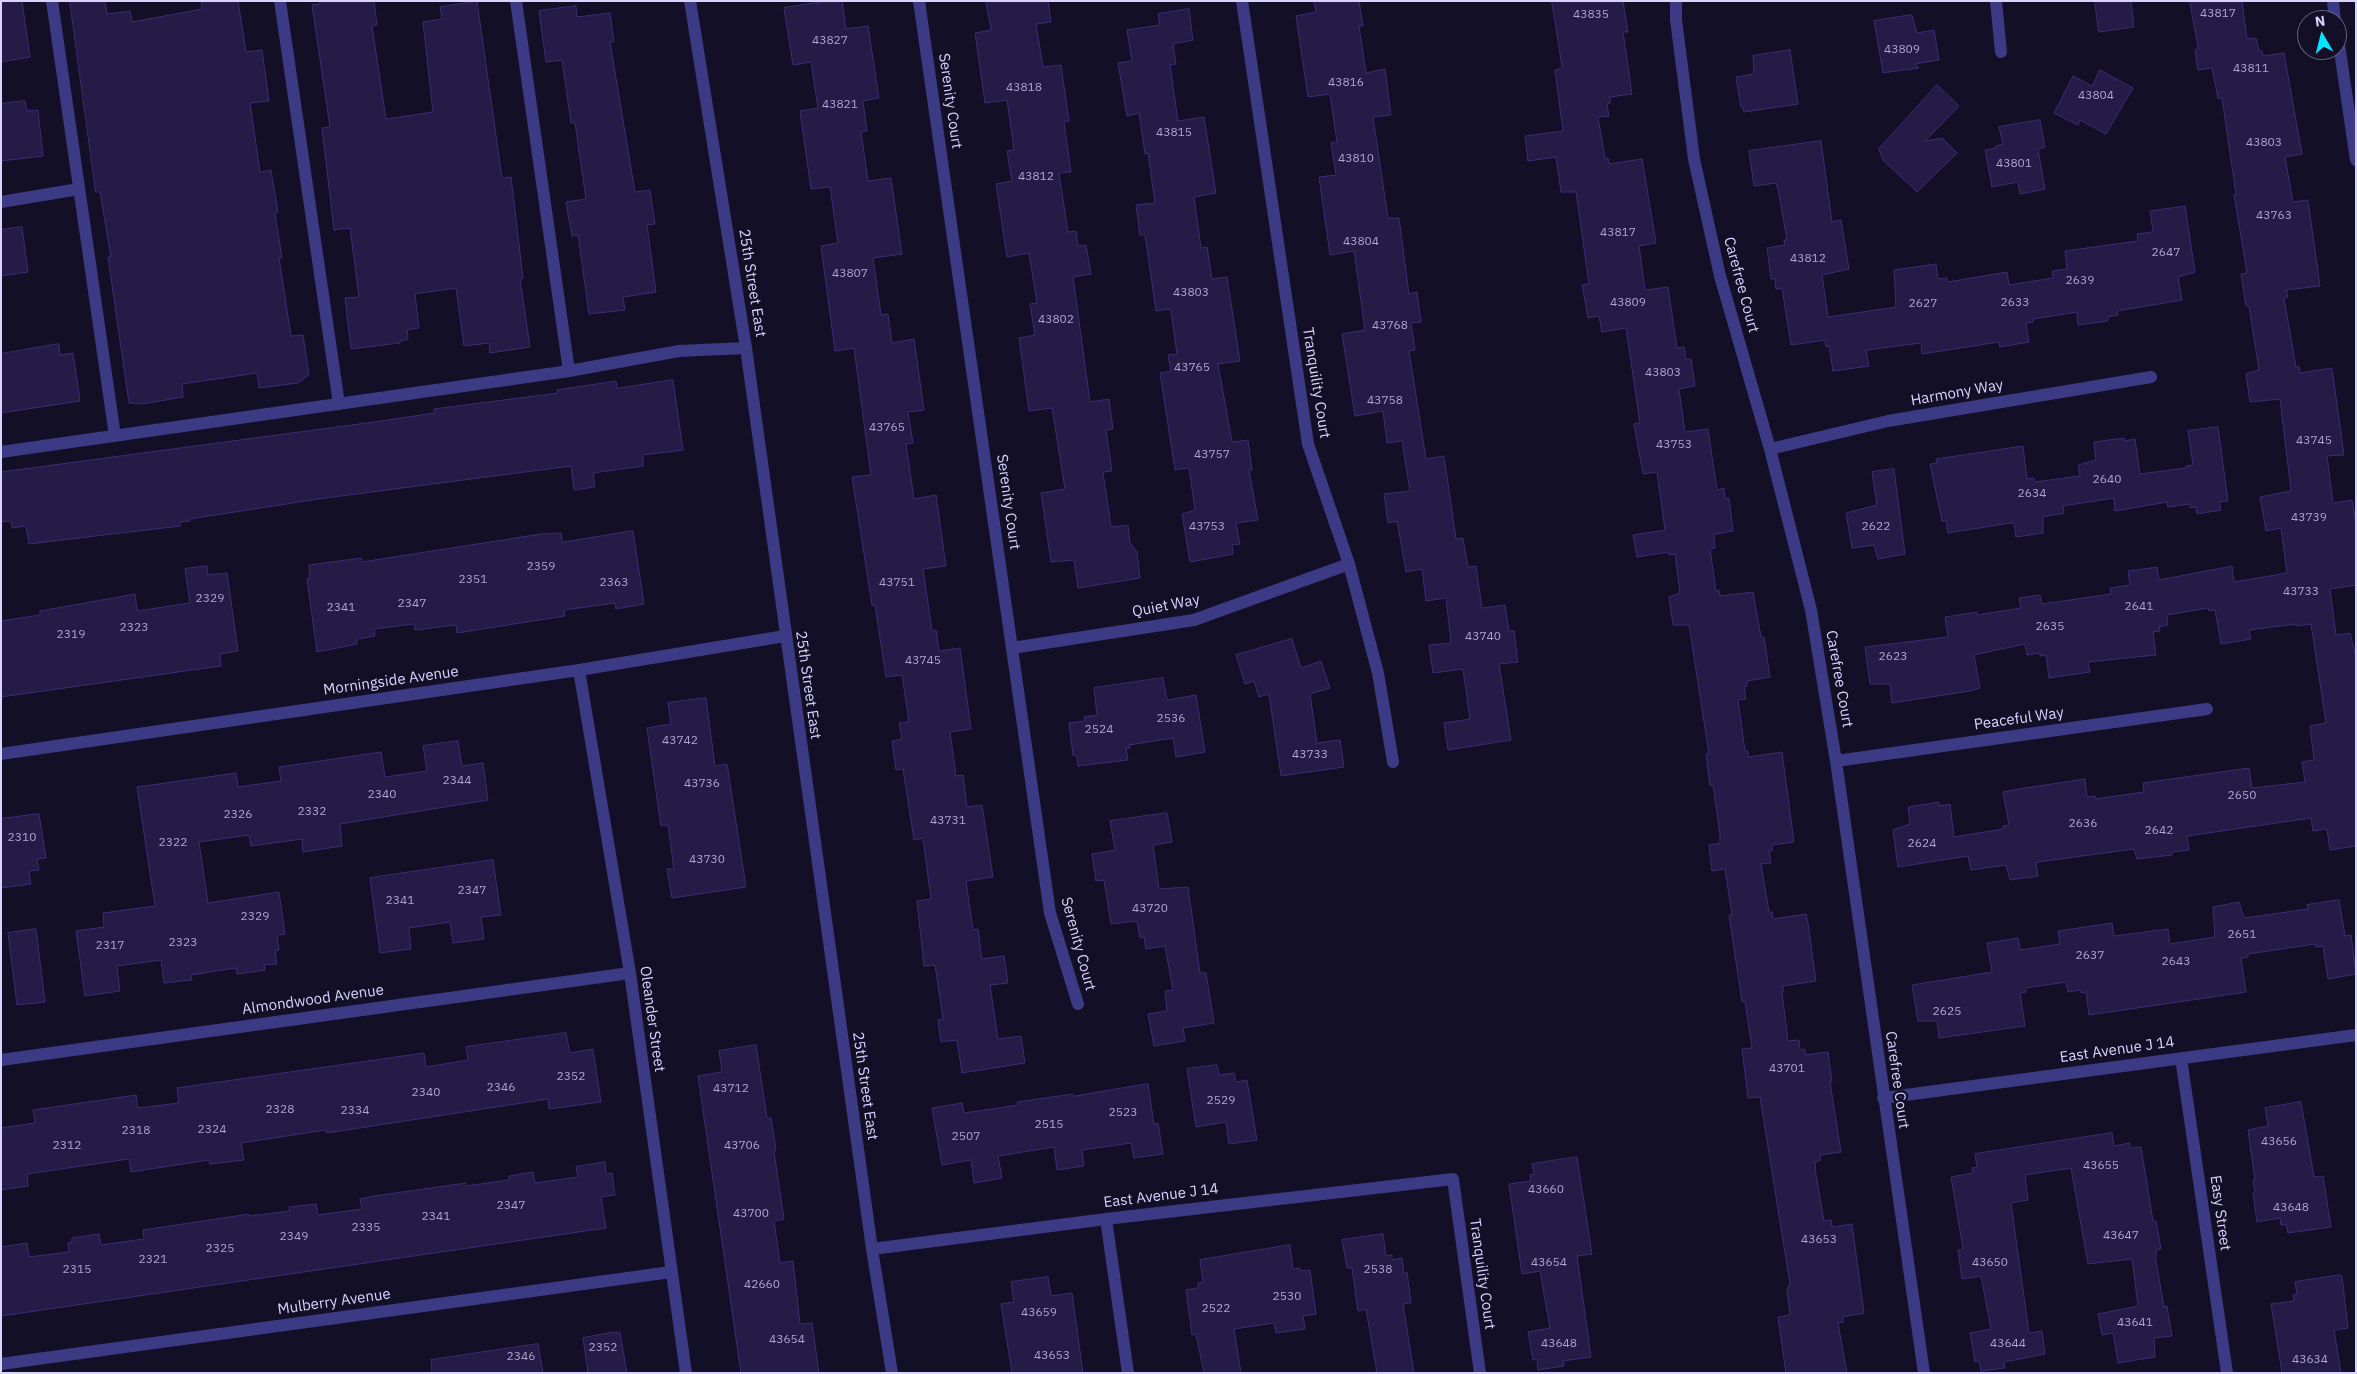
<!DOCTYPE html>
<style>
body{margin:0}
#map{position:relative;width:2357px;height:1374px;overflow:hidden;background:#130f26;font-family:"IBM Plex Sans",sans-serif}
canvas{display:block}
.frame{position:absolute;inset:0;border:2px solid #d9d4ff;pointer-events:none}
.north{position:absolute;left:2297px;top:10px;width:50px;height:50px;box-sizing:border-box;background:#130f26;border:1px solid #625e7d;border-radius:50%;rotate:352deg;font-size:14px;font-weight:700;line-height:20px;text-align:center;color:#d9d4ff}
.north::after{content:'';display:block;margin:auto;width:18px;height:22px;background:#00e5ff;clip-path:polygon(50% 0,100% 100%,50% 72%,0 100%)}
</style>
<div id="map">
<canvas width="2357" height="1374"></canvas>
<div class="frame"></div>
<div class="north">N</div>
</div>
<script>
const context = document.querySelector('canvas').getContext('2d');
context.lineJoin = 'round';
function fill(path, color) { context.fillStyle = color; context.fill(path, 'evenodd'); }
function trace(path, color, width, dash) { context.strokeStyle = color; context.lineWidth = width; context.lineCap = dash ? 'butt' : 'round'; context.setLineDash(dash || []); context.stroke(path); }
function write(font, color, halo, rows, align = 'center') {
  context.font = font + ' "IBM Plex Sans",sans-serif'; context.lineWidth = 5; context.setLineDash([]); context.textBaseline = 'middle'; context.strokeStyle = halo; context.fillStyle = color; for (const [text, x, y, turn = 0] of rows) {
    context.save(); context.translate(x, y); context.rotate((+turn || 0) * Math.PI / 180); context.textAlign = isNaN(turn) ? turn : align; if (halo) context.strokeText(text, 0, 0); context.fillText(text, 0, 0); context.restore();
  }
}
const building = new Path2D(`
 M1,1H22L30,57L1,62Z
 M70,1H105L107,14L130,11L132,22L202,9L201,1H238L246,52L262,50L269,101L250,103L260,172L271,170L278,212L275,213L282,258H279L291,336L303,335L309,375L298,383L259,388L257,373L182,384L183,397L142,404L129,403L108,257H111L100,192H96Z
 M319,1H374L377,25L372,26L386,119L433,112L423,22L442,19L440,7L477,1L502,178L511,177L523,278L520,279L530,347L490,353L489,343L464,346L456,288L415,294L419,328L407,330L408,339L400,341V343L351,349L345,298L359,297L350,228L334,230L322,128L330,127L312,5L320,4Z
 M827,1H842L846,29L868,26L879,98L863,101L867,131L861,132L868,181L891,178L902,254L873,258L881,315L888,314L892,343L914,339L924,410L908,412L913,443L906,444L914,499L936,495L946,566L923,569L932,631L936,630L939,651L960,648L971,729L950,732L956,776L963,775L967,807L982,805L993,877L966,881L973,930L978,929L982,959L1004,956L1008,983L990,985L998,1039L1021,1036L1025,1063L962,1073L957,1040L941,1042L938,1020L943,1019L935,965L924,966L917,901L931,899L923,838L914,840L903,769L896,770L892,741L902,739L899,723L909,722L902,675L886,677L875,605H872L852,477L871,475L860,393L854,348L835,351L821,246L838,243L830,187L811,189L800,111L818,108L811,62L793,65L784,8Z
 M986,1H1048L1051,22L1036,24L1043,67L1061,65L1069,121L1064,122L1071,172L1059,173L1068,232L1076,231L1078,246L1086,245L1091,274L1073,277L1090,402L1109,399L1113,429L1106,430L1112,471L1103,472L1111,527L1128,525L1130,543L1137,552L1140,578L1078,588L1074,560L1051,562L1041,493L1065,489L1052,408L1029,411L1019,338L1035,335L1030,304L1037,303L1029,253L1007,257L996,184L1012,181L1007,151L1014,150L1007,100L985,103L975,33L991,30Z
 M1314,1H1359L1363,26H1359L1366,73L1385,69L1391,115L1373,117L1388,218H1399L1409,294L1417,292L1421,322L1411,323L1415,350L1409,351L1426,459L1444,456L1456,539L1463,538L1468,567L1476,566L1482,608L1505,605L1509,631H1514L1518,662L1499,664L1511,740L1448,750L1444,723L1470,719L1463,669L1433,673L1429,645L1451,643L1446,598L1426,601L1422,569L1406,572L1397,521L1388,523L1384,494L1410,491L1402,441L1387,443L1383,411L1355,416L1342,334L1365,330L1354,251L1330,255L1319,177L1336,175L1331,143L1337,142L1330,94L1308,97L1296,16L1316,12Z
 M1552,1H1623L1628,32H1623L1632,94L1610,97V103L1607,104L1609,116L1598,117L1605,158H1608L1609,164L1642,159L1656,243L1639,246L1645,290L1668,287L1677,348L1684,347L1686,359H1691L1695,386L1679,389L1685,432L1708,429L1717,490L1724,488L1725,499L1729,498L1733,531L1716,534L1714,536L1715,548L1710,549L1716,591L1719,590L1720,596L1753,592L1761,637H1764L1770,677L1747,681V686L1744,687L1746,699L1738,700L1745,751H1748V757L1782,752L1794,842L1772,845V851H1769L1771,863L1761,864L1769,912H1772L1773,919L1806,914L1808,923L1816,981L1783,986V992H1782L1788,1041L1799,1040L1800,1050L1805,1049V1055L1828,1052L1832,1082H1830L1841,1152L1820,1155V1161L1815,1162L1816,1175L1824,1221L1831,1220L1832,1227L1852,1224L1864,1313L1843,1317V1322L1838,1323L1847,1373H1786L1778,1317L1790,1315L1787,1289L1790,1284L1760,1097L1748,1098L1742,1049L1752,1048L1745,1001L1742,1002L1729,915H1732L1725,869L1712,871L1709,845L1720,843V834L1713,785L1710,786L1706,754H1709L1689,625H1673L1669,597L1680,593L1675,554L1669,555V552L1637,557L1633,535L1665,530L1657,472L1643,474L1634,424L1640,423L1626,328L1602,332L1599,316L1588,318L1582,285L1589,284L1576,192H1561L1556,157L1528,161L1525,136L1563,131L1555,70L1562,68Z
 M2095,1H2131L2134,27L2099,32Z
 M2190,1H2242L2247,39L2256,38L2259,51H2262L2263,56L2284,53L2302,154L2285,157L2293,202L2308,200L2320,286L2286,290L2288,297L2284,298L2296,367L2299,366L2300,373L2332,368L2344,455L2327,456L2333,503L2352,500L2356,524V585L2330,589L2336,635L2350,633L2356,658V846L2330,850L2327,829L2313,831L2311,818L2187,836L2189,850L2172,852V855L2137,859L2134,849L2038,862L2036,863L2038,876L2010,880L2006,865L1971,870L1968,856L1898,867L1893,830L1910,824L1908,807L1939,802V806L1950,804L1954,837L2003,829V826L2009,825L2003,792L2025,788L2085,779L2087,797L2095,796V799L2144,792L2143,783L2249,768L2252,788L2305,782L2302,762L2314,760L2310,726L2326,723L2311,624L2296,626V624L2249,630L2251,639L2221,644L2215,610L2209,611L2208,608L2167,615L2168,625L2159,627L2160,631L2153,632L2156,655L2088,662L2090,672L2049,678L2046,655L2040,656V653L2027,655L2025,644L1974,655L1980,688L1970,691L1892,703L1890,684H1870L1865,647L1948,637L1945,617L1977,612V615L2021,608L2019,598L2040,595L2042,604L2111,594L2110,588L2130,585L2128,571L2157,567L2159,580L2232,566L2234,582L2287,573L2281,528L2266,531L2260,497L2291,491L2280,399L2250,402L2246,374L2259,370L2249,306H2246L2241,274L2247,273L2234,195L2236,194L2222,98H2218L2212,68L2198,70L2195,50L2198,49Z
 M576,6L577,17L610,13L614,42H610L635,192L650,190L655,224L647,225L656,292L623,297L625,310L589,314L578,235L572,236L566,202L586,199L575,123H571L562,60L546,62L539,11Z
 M1189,9L1193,40L1173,44L1176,64L1170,65L1178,121L1204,117L1216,193L1194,197L1201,248L1207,247L1212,279L1227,277L1240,361L1218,364L1232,442L1248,440L1252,470H1249L1258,520L1236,523L1240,544L1232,545L1233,554L1190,562L1182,514L1195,510L1189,468L1175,470L1160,373L1171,371L1168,355L1177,354L1171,311L1169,309L1156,311L1145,235H1140L1136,205L1155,203L1148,153L1145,154L1139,113L1127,116L1118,63L1132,61L1127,30L1160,25L1158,14Z
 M1912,15L1917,33L1934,30L1939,60L1915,64L1919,68L1883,73L1874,21Z
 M1790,50L1798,104L1744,112L1743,107H1741L1736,77L1754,74L1753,56Z
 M2100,70L2133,88L2106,134L2080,120L2078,125L2054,113L2073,76L2092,86Z
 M1937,85L1959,106L1925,141L1942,138L1957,153L1917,192L1883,160L1879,149Z
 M25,101L27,111L38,110L43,156L1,161V104Z
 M2040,120L2045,147L2038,149L2045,189L2020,194L2018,182L1992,187L1985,150L1996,148V146L2003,144L1999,127Z
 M1821,141L1832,222L1841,220L1849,269L1822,275L1828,317L1896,307L1894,270L1936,264L1938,279L1947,278L1948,282L2007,272L2009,285L2053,278L2052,271L2067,269L2065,251L2138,241L2137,234L2153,232L2150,211L2185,206L2195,272L2178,277L2182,300L2117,311L2118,315L2108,317V321L2078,325L2077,312L2033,319V322L2026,323L2029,342L2000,347L1999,342L1922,354L1921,343L1866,350L1869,366L1833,371L1829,346L1826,347L1825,340L1791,345L1782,288L1776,289L1775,279H1771L1767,248L1785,245L1784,240H1787L1778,189L1776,183L1754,186L1749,151Z
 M22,227L28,272L1,276V230Z
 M59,344L60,355L73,353L80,401L1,413V354Z
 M673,380L683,450L643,455V466L593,473L595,487L574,490L571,466L318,499L190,519V521L180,522V526L29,544L26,526L12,528L11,521L1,522V472L374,422L434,413V409L558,393L557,390L616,381L617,388Z
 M2218,427L2228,501L2219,502L2221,510L2197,514L2196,507L2190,508V504L2168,507L2167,502L2115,511L2114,498L2063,506L2064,513L2043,517V533L2016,537L2014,524L2011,523L1948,533L1946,521H1942L1930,464L1937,463L1936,459L2023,446L2027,479L2034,478L2035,482L2080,476L2078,465L2096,460L2094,442L2124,438V441L2135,439L2140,474L2186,468V466L2193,465L2188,431Z
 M1894,469L1905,554L1878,559L1874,545L1852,548L1846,513L1877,505L1872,472Z
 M633,531L644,604L616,609L615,603L564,610L565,616L457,633L456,625L415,630L414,624L374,629L375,636L357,639V644L317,652L307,579L310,578L309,565L361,558L362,562L541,534L561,533L562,542Z
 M207,566L208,575L227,573L238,651L220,654L221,666L1,697V621L40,615V611L135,594L137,611L190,603L185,569Z
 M1292,639L1301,668L1321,661L1330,688L1310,694L1317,743L1340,740L1344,767L1281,776L1269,694L1259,697L1254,681L1245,684L1236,655Z
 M1163,678L1167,700L1196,695L1205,752L1176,757L1173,738L1129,745L1130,748H1126L1128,760L1078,766L1077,756L1073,755L1069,723L1085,721L1084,717L1097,715L1094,688Z
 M706,698L715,766L727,764L746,887L672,898L667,869H674L668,825L661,826L647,728L671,724L668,703Z
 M458,741L462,766L483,763L488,800L340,824L342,846L303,852L302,839L251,846L249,835L199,842L208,903L279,892L285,934L277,935L279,950L275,951L277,964L264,965L265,970L237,974L236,968L191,975L192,980L164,983L161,960L117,966L120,991L85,996L76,931L104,927L103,913L155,906L137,787L236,773L238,787L281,781L279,767L381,752L385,777L427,771L423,746Z
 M1167,813L1172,842L1153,845L1159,889L1188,887L1200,973H1206L1214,1023L1183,1028L1185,1041L1154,1046L1148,1014L1167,1011L1165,991L1173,990L1165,946L1146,949L1144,937L1140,938L1137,921L1111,924L1104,880L1096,881L1092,854L1115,850L1110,821Z
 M39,814L46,858L37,859L39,870L29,871L31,884L1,888V819Z
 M493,860L501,915L481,917L484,939L453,943L450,922L409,928L411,949L380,953L370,878Z
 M2339,900L2345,936L2351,935L2356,974L2328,979L2323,946L2316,947L2315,944L2248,954V957L2241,958L2246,992L2089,1015L2086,992L2081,993L2080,990L2068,992L2066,982L2026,988V992L2020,993L2025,1026L1939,1038L1937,1021H1918L1912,985L1992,972L1987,943L2018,938L2020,950L2060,944L2058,931L2112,923L2114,936L2168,929L2170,944L2215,937L2213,907L2239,902L2244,918L2308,909L2307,905Z
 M36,929L45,1002L17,1005L8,933Z
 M566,1033L570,1053L593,1049L601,1102L549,1109L548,1099L327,1133L326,1130L241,1143L244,1160L210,1164L209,1160L131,1172L129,1159L27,1174L28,1186L1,1190V1128L35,1123L33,1110L136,1095L138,1108L179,1103L177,1088L424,1053L426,1067L468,1060L466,1047Z
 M756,1045L767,1118H771L776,1149L774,1152L784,1219L774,1221L780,1263L793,1261L800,1324L812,1323L819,1373H741L698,1076L722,1072L719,1051Z
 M1217,1065L1219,1075L1234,1073L1236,1082L1247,1080L1257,1140L1229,1144L1226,1122L1196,1127L1187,1069Z
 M1148,1084L1154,1124L1158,1123L1163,1154L1134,1158L1131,1143L1082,1150L1084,1166L1057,1170L1054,1147L998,1156L1002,1178L974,1183L971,1160L942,1165L932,1108L962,1103L964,1113L1018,1105L1017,1102L1073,1094V1096Z
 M2301,1102L2314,1177L2323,1176L2331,1227L2288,1233L2286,1224L2281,1225L2280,1218L2257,1222L2253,1193L2255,1192L2253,1180H2255L2248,1130L2268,1126L2265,1108Z
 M2112,1133L2114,1146L2130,1143V1148L2141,1147L2153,1221H2156L2161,1249L2156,1250V1261L2164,1307L2167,1306L2172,1336L2154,1338L2155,1357L2118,1363L2113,1333L2102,1335L2098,1314L2138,1306L2132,1259L2088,1264L2071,1168L2025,1175L2028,1200L2011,1203L2029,1333L2042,1331L2045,1354L2004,1362L2005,1368L1981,1371L1979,1361L1975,1362L1970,1333L1991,1329L1981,1276L1962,1279L1958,1250L1963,1249L1951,1177L1973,1173L1972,1168L1977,1167L1975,1154Z
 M1577,1157L1592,1254L1577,1256L1591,1357L1563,1361L1564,1366L1538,1370L1537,1359L1533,1360L1528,1332L1550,1328L1540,1271L1522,1274L1509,1184L1531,1181L1530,1175L1534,1174L1532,1164Z
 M605,1162L606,1174L612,1173L615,1195L601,1197L606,1228L1,1316V1247L27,1243L29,1257L69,1252L68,1243L72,1242V1238L99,1234L101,1245L144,1239L143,1230L249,1214V1216L290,1211L289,1207L316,1204L318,1215L362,1209L360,1199L374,1196L466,1183V1186L509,1180V1176L533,1172L535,1183L578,1177L576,1167Z
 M1383,1234L1386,1256L1392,1255V1260L1402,1258L1404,1273L1407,1272L1411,1303L1403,1304L1414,1373H1377L1366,1309L1358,1311L1352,1268H1347L1342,1240Z
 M1290,1245L1293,1269L1300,1268V1271L1310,1270L1316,1314L1303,1316L1305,1329L1276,1333L1274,1323L1234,1329L1241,1373H1204L1196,1334L1192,1335L1186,1290L1198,1288V1283L1203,1282L1200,1260Z
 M2340,1275L2342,1276L2348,1328L2334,1330L2341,1373H2282L2271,1304L2294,1301L2293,1295L2297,1294L2295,1282Z
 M1048,1277L1051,1296L1072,1293L1083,1373H1012L1001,1304L1014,1302L1011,1282Z
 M614,1332L620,1333L627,1373H588L583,1338Z
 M538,1344L543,1373H432L431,1360Z`);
const street = new Path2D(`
 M52,1L115,436
 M280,1L339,404
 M516,1L569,371
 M690,1L746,348L872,1249L892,1373
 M919,1L1050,913L1078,1004
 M1242,1L1308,444L1349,564L1378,673L1393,762
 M1676,1V20L1694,159L1720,276L1770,449L1811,610L1836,761L1924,1373
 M1996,1L2001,52
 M2333,1L2335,20
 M2337,31L2356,160
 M1,202L79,189
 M1770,449L1888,421L2151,377
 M1,452L569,371L679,351L746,348
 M1012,648L1194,620L1349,564
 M579,670L630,973L686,1373
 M1,754L579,670L785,636
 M1836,761L2207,709
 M2181,1058L2227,1373
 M1,1060L630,973
 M1883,1098L2356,1035
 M1106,1219L1128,1373
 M872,1249L1106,1219L1453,1179L1480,1373
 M1,1364L671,1272`);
const numberNames = [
 ["43817",2218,14],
 ["43835",1591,15],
 ["43827",830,41],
 ["43809",1902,50],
 ["43811",2251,69],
 ["43816",1346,83],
 ["43818",1024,88],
 ["43804",2096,96],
 ["43821",840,105],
 ["43815",1174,133],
 ["43803",2264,143],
 ["43810",1356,159],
 ["43801",2014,164],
 ["43812",1036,177],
 ["43763",2274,216],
 ["43817",1618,233],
 ["43804",1361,242],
 ["2647",2166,253],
 ["43812",1808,259],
 ["43807",850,274],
 ["2639",2080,281],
 ["43803",1191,293],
 ["43809",1628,303],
 ["2633",2015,303],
 ["2627",1923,304],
 ["43802",1056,320],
 ["43768",1390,326],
 ["43765",1192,368],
 ["43803",1663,373],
 ["43758",1385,401],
 ["43765",887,428],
 ["43745",2314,441],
 ["43753",1674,445],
 ["43757",1212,455],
 ["2640",2107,480],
 ["2634",2032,494],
 ["43739",2309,518],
 ["43753",1207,527],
 ["2622",1876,527],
 ["2359",541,567],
 ["2351",473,580],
 ["2363",614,583],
 ["43751",897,583],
 ["43733",2301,592],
 ["2329",210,599],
 ["2347",412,604],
 ["2641",2139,607],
 ["2341",341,608],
 ["2635",2050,627],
 ["2323",134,628],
 ["2319",71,635],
 ["43740",1483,637],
 ["2623",1893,657],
 ["43745",923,661],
 ["2536",1171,719],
 ["2524",1099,730],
 ["43742",680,741],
 ["43733",1310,755],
 ["2344",457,781],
 ["43736",702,784],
 ["2340",382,795],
 ["2650",2242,796],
 ["2332",312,812],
 ["2326",238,815],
 ["43731",948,821],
 ["2636",2083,824],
 ["2642",2159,831],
 ["2310",22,838],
 ["2322",173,843],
 ["2624",1922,844],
 ["43730",707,860],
 ["2347",472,891],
 ["2341",400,901],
 ["43720",1150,909],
 ["2329",255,917],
 ["2651",2242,935],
 ["2323",183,943],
 ["2317",110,946],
 ["2637",2090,956],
 ["2643",2176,962],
 ["2625",1947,1012],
 ["43701",1787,1069],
 ["2352",571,1077],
 ["2346",501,1088],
 ["43712",731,1089],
 ["2340",426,1093],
 ["2529",1221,1101],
 ["2328",280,1110],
 ["2334",355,1111],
 ["2523",1123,1113],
 ["2515",1049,1125],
 ["2324",212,1130],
 ["2318",136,1131],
 ["2507",966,1137],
 ["43656",2279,1142],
 ["2312",67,1146],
 ["43706",742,1146],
 ["43655",2101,1166],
 ["43660",1546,1190],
 ["2347",511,1206],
 ["43648",2291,1208],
 ["43700",751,1214],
 ["2341",436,1217],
 ["2335",366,1228],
 ["43647",2121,1236],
 ["2349",294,1237],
 ["43653",1819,1240],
 ["2325",220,1249],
 ["2321",153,1260],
 ["43654",1549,1263],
 ["43650",1990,1263],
 ["2315",77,1270],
 ["2538",1378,1270],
 ["42660",762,1285],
 ["2530",1287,1297],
 ["2522",1216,1309],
 ["43659",1039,1313],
 ["43641",2135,1323],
 ["43654",787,1340],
 ["43648",1559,1344],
 ["43644",2008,1344],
 ["2352",603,1348],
 ["43653",1052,1356],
 ["2346",521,1357],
 ["43634",2310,1360]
];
const streetNames = [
 ["Serenity Court",950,101,82],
 ["25th Street East",752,283,81],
 ["Carefree Court",1741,285,75],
 ["Tranquility Court",1316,383,81],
 ["Harmony Way",1957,393,-10],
 ["Serenity Court",1008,502,82],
 ["Quiet Way",1166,606,-11],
 ["Carefree Court",1839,679,80],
 ["Morningside Avenue",391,681,-8],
 ["25th Street East",808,685,82],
 ["Peaceful Way",2019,719,-8],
 ["Serenity Court",1078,944,75],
 ["Almondwood Avenue",313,1000,-8],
 ["Oleander Street",652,1019,82],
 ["East Avenue J 14",2117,1050,-8],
 ["Carefree Court",1897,1080,82],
 ["25th Street East",865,1086,82],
 ["East Avenue J 14",1161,1196,-7],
 ["Easy Street",2220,1213,82],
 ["Tranquility Court",1482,1274,82],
 ["Mulberry Avenue",334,1302,-8]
];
fill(building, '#241b47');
trace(building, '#3b2d73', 1);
trace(street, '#3d3a85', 12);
write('12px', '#aca6d1', null, numberNames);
write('15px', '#d9d4ff', '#130f26', streetNames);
</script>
